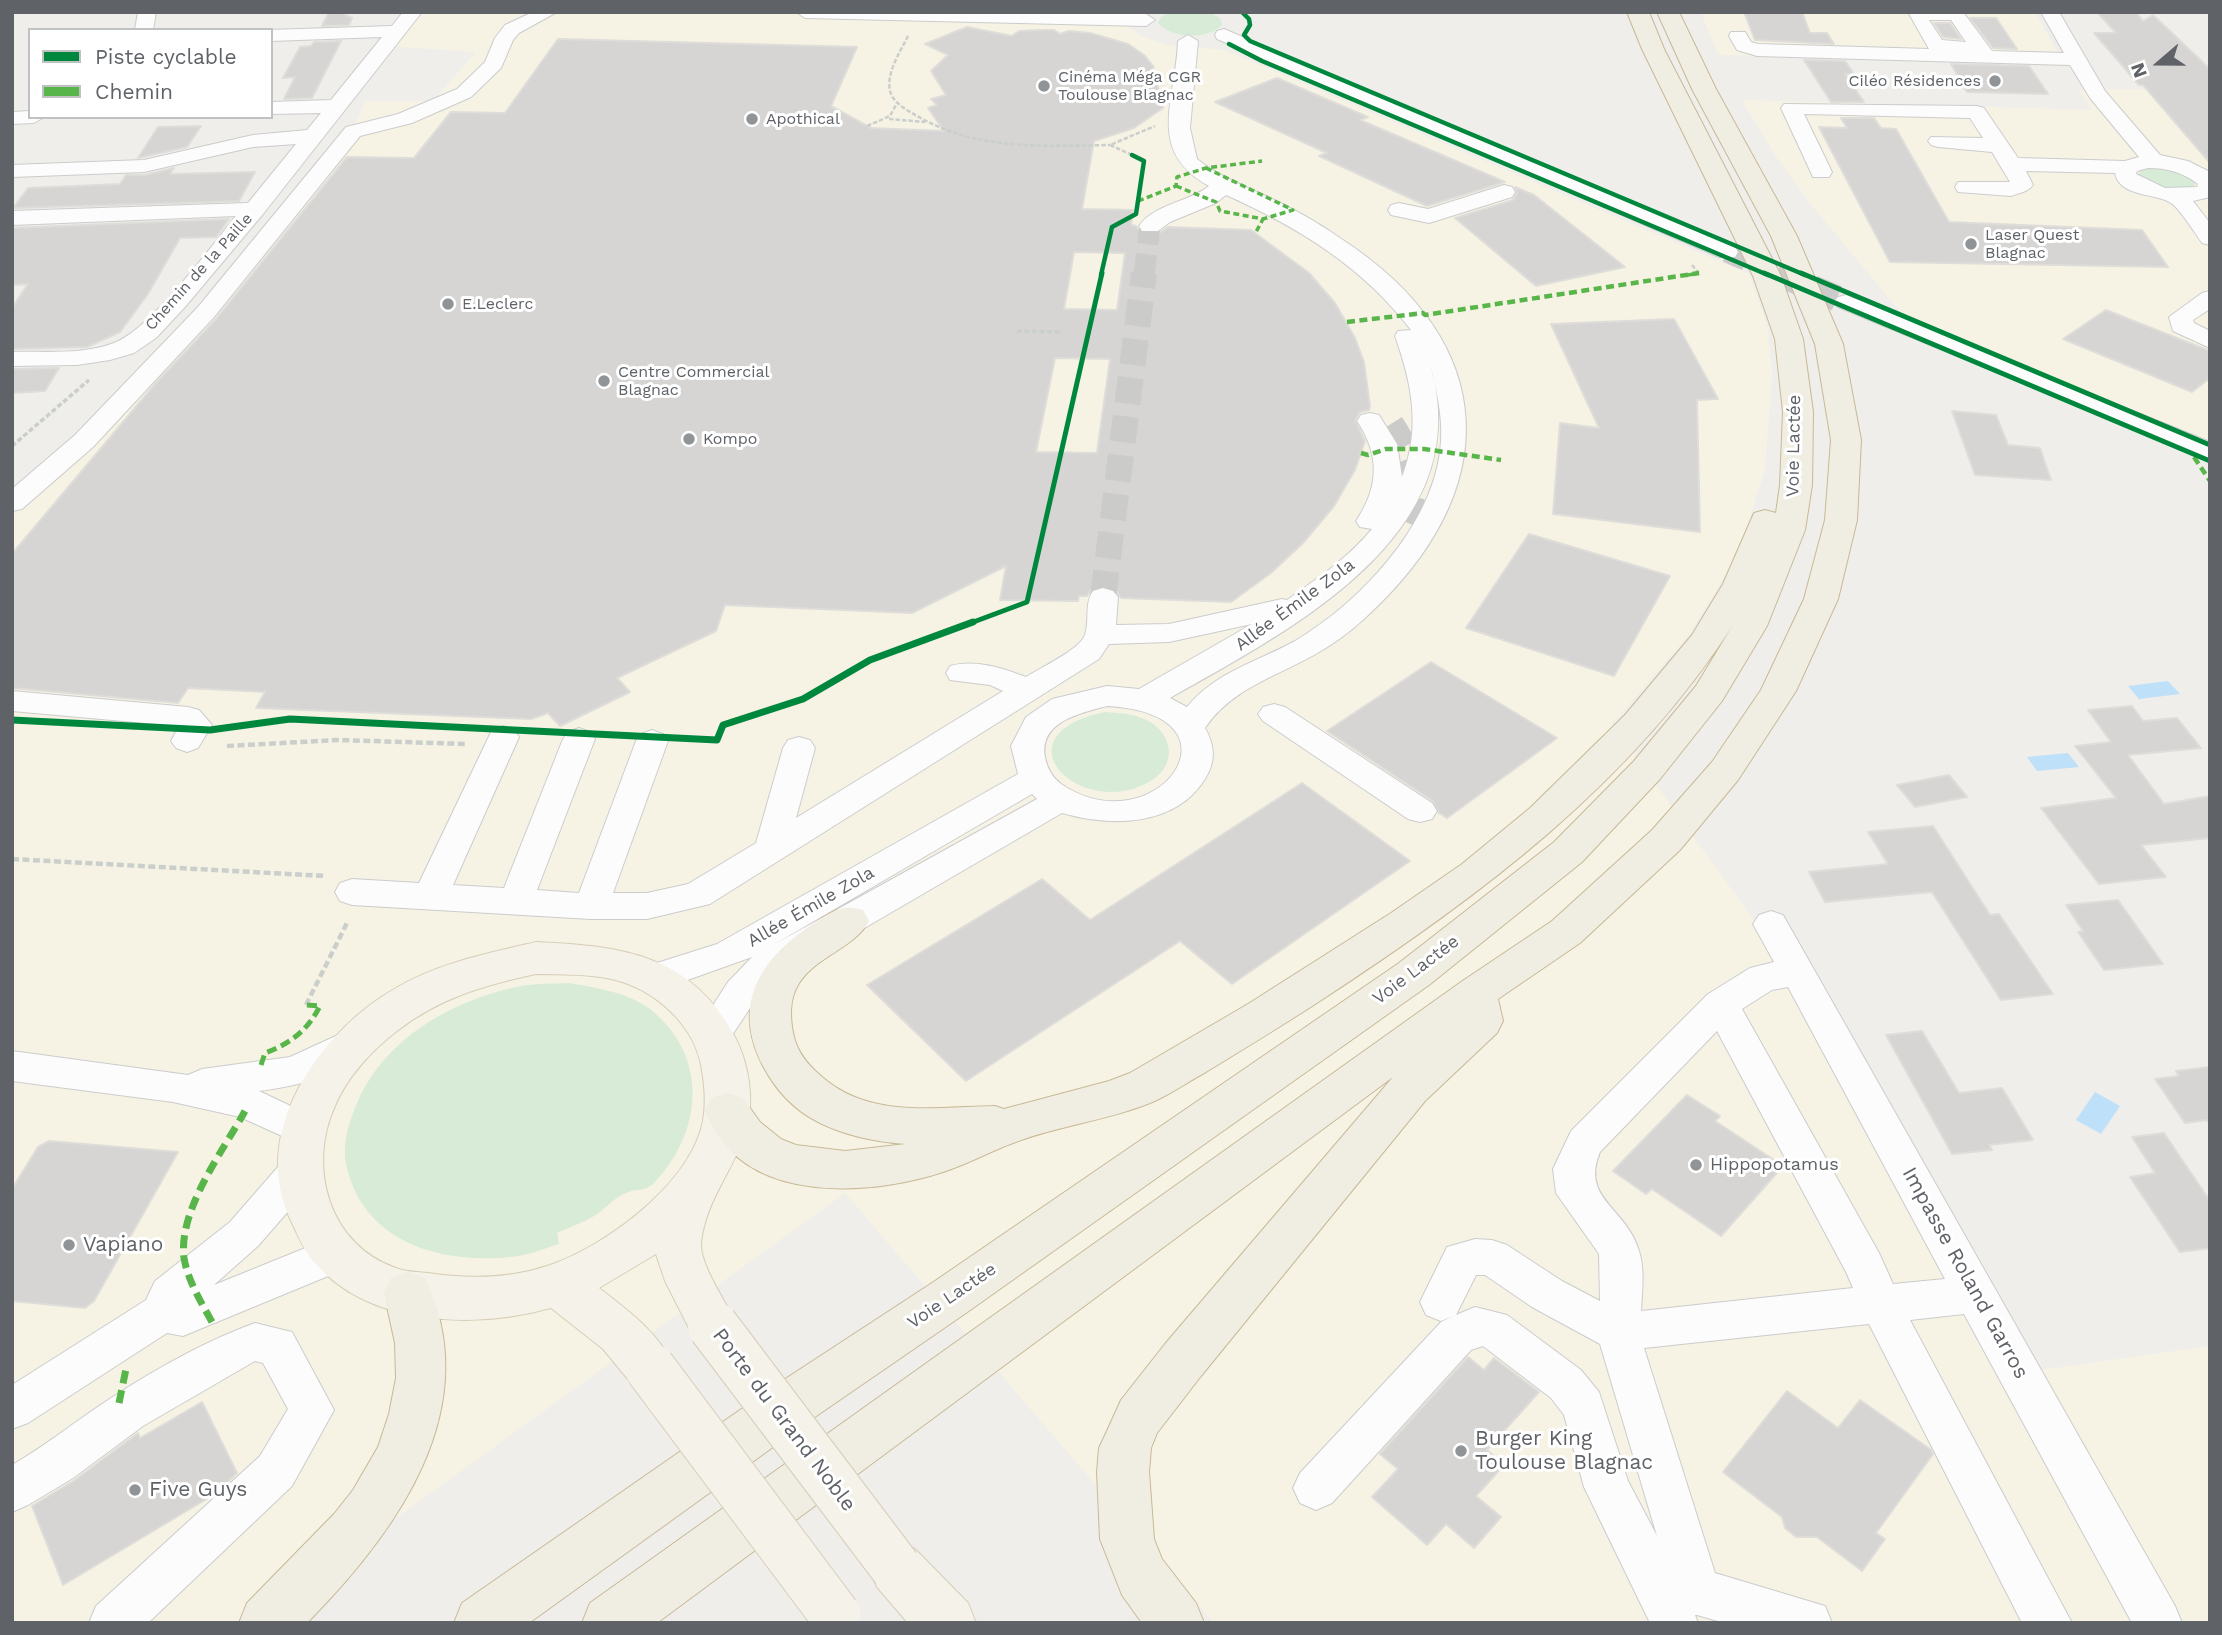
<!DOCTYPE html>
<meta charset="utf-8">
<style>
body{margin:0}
#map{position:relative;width:2222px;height:1635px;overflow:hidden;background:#efeeea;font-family:"Work Sans",sans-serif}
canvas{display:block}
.frame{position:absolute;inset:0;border:14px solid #5f6368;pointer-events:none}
.legend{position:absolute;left:28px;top:28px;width:245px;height:91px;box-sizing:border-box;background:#fff;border:2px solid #bfc1c3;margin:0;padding:9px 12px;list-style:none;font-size:21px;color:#5f6368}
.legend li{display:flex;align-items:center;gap:14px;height:35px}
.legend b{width:35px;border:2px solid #bfc1c3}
.north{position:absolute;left:2124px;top:28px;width:70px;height:70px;-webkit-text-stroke:5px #fff;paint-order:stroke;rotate:250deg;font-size:19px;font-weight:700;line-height:28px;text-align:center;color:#5f6368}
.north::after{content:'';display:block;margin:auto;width:24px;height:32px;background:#5f6368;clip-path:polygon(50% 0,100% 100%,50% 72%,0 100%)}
</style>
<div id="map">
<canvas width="2222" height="1635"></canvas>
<div class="frame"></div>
<ul class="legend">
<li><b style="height:9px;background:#00873e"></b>Piste cyclable</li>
<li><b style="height:9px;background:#58b549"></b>Chemin</li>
</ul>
<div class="north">N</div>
</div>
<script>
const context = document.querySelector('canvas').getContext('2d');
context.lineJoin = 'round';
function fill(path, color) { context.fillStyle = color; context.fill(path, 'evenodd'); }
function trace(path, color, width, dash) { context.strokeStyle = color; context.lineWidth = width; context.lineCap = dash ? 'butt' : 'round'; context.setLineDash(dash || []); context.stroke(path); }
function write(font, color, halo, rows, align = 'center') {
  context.font = font + ' "Work Sans",sans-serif'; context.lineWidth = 6; context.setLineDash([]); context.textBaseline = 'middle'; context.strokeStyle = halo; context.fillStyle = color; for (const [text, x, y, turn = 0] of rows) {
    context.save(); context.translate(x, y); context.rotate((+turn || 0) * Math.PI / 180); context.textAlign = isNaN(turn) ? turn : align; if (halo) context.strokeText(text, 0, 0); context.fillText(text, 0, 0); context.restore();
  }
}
const commercial = new Path2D(`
 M413,12H1135L1129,28L1143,37L1169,45L1225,50L1749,274L1767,325L1772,374L1765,470L1737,557L1687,637L1612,724L1755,922L2000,1376L2210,1346V1623H1214L845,1193L251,1623H12V503L84,441L353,131L365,101H433L476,52L387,46Z
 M1701,12H2035L2062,61L1718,55Z
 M2210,89V439L2196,438L1902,314L1809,202L1777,158L1742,100L2092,110L2079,90Z`);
const green = new Path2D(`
 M1171,12H1208L1220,18L1222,25C1208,40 1172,39 1158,23L1161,17Z
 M2161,167L2183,173L2195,182V186C2176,199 2155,184 2137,176L2142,169Z
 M1105,712C1121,713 1138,714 1152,723C1175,739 1175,768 1149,782C1080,821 994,735 1105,712Z
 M569,983C597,988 627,992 650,1009C708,1055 704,1130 655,1182C646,1192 637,1188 626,1193C615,1197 606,1208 596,1215C584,1222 570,1227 557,1233L559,1244C546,1248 532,1254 519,1256C446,1266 362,1245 346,1163C342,1143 350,1119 358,1101C386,1037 455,999 521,986C537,983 554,984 569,983Z`);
const water = new Path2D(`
 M2168,681L2180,694L2139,699L2128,686Z
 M2068,753L2079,767L2037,771L2027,757Z
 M2095,1092L2120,1106L2101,1134L2076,1120Z`);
const building = new Path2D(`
 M329,12H340L352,18L349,25L322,26Z
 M1744,12H1802L1810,33H1827L1834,44L1755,40Z
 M2097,12H2136L2143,21L2153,15L2210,69V163L2143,85H2139L2094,33H2116Z
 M1970,18H1996L2017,49L1993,48Z
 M1934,23H1950L1961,39L1943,37Z
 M967,27L1012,36L1019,31L1043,30H1054L1060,34L1069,31L1090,33L1128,44L1144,55L1153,66L1163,108L1134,128L1094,141L1082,209L1133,210L1131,225L1136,226L1142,234H1158L1168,227L1251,230L1309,273L1335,303L1355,338L1364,362L1370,406L1369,410L1360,412L1355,420L1365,441L1355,470L1334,506L1303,543L1271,573L1231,602L1121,598L1115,589L1104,585L1092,588L1087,596H1079L1078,601L1000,600L1006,566L912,613L725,605L716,631L617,678L630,692L560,726L548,713L531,719L256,708L265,692L188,688L178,703L12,688V554L155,384L216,319L347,157L414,158L451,112L505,113L558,39L857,47L831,106L871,128L944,131L928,108L937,105L931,99L946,95L931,71L948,55L925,44ZM1074,252L1125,253L1117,310L1064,309ZM1055,358L1110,359L1097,453L1036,452Z
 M341,41L312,98L284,99L295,77L283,78L300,47L311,46L314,42Z
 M1804,60L1845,61L1854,74H1845L1864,102H1831Z
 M1951,64L2029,66L2048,94L1967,92Z
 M1277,78L1368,117L1360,120L1505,182L1427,206L1319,156L1327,153L1215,102Z
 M1841,118H1874L1881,128L1896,129L1949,222L2142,230L2168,267L1890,262L1819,127L1847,128Z
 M201,126L187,147L138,158L158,127Z
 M174,168L170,174L255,172L239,201L13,208L28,188L120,184L126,175H145Z
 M1515,187L1534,195L1625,267L1536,286L1455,218L1513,200L1517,193Z
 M229,219L216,237L180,238L148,294L120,332L87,347L12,349V308L28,284L12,285V228Z
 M2106,310L2210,351V378L2192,392L2063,339Z
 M1674,319L1718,399L1697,400L1700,532L1553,514L1560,423L1599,428L1551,324Z
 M59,368L45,391L12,393V369Z
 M1952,411L1996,415L2008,445L2040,448L2051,480L1975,475Z
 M1529,534L1670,576L1614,676L1466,628Z
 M1431,662L1557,738L1447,818L1439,813L1433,801L1327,731Z
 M2132,706L2143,721L2177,718L2201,748L2128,755L2164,804L2210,796V838L2141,845L2166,877L2099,884L2041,808L2116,798L2075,746L2111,742L2088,710Z
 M1949,775L1967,797L1915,807L1897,785Z
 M1302,783L1410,861L1232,984L1180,941L966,1081L867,985L1042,879L1090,920Z
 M1933,826L1990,915L1999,914L2053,994L2001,1000L1932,892L1825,902L1809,872L1888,864L1868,832Z
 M2118,900L2163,964L2104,970L2078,932L2083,931L2066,905Z
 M1922,1031L1959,1093L2002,1088L2033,1140L1989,1145L1992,1150L1952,1154L1886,1035Z
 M2210,1067V1125L2207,1120L2185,1123L2155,1079L2179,1076L2176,1071Z
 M1687,1095L1720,1116L1715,1121L1783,1166L1721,1236L1652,1189L1646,1194L1613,1171Z
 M2164,1133L2210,1201V1248L2180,1252L2130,1177L2155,1173L2132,1137Z
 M49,1141L178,1152L94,1301L85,1308L12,1301V1189L38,1147Z
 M1468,1357L1484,1370L1494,1358L1539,1392L1487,1450L1504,1465L1476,1496L1501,1517L1474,1548L1446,1524L1427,1545L1372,1497L1398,1469L1380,1454Z
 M1787,1391L1838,1428L1860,1400L1930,1449L1933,1454L1876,1533L1885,1539L1862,1571L1817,1537H1796L1785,1528L1782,1517L1723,1472Z
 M202,1402L237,1473L215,1494L63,1585L32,1506L75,1480L138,1433L140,1438Z`);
const minorTunnelFar1 = new Path2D(`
 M1727,252L1781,275
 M1144,275L1150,226`);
const minorTunnel = new Path2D(`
 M1777,273L1846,302
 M1391,424C1417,464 1421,487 1400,530
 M1103,597L1144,273`);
const pathFar2 = new Path2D(`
 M908,36C900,52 886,73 890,91C893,103 907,110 917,116C978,151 1042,146 1110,145
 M889,119L925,122
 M867,126L890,116L897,103
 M1132,155L1110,145L1155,126
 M1692,265L1699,273`);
const pathFar1 = new Path2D(`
 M1017,331L1060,332
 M12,446L89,380`);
const path = new Path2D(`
 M227,746L338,740L467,744
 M12,859L326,876
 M306,1005L348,921`);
const minor = new Path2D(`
 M138,12H156L153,30H135Z
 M403,12H422L263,214L185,307L156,338L134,353L110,360L77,365L12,366V352C45,351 83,355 114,343C151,329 209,249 236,216L12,225V211L248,203L296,144L253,147L144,172L12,177V165L144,160L253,135L307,130L321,113L271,114V102L331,100L382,37L271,41L269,30L392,26Z
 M533,12H557L519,33L513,40L501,68L471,97L412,123L360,136L214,317L93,447L22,509L12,511V489L75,435L198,307L346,127L398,114L457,89L485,62L495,38L505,25Z
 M796,12L1146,14L1155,20L1146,26L805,18Z
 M1908,12H1963L1992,51L2064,53L2041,12H2059L2105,91L2160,155L2188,161L2210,172V197L2193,201L2210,223V245L2202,243C2195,233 2180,209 2171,203C2156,193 2119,197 2115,173L2026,171L2033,185C2028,192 2019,193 2011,196L1958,192L1955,187L1958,182H2010L1992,152L1938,147L1931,145L1928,141L1931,137L1983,138L1970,118L1804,114L1832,172L1829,177H1813L1781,108L1784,104L1977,106L1984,108L2018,158L2125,161L2139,157L2090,98L2070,65L1757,56L1737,50L1729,36L1731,32H1745L1751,42L1758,44L1929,49ZM1929,20H1951L1966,42L1942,40ZM2148,168C2167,168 2182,172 2198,184L2197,187L2165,188L2136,174L2137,171Z
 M1224,29L1735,247L1738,252L1735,257H1719L1217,39L1215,35L1217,31Z
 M1188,35L1198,41L1190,128L1197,159C1218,176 1242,185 1266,196C1292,208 1317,222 1340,238C1502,343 1505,491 1365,618C1350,632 1332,645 1314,655C1275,677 1231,689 1205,728C1215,746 1216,761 1205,779C1175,827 1111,827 1062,813L861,930L780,974L754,1002L727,1043L714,1047L701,1043L695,1033L728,982L752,957L654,992L641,988L636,978L641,968L717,944L1018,774L1011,746L1026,717L1052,699L1107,686L1139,689L1252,624L1169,642L1109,644L1099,659L710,904L647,919H591L352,905L340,901L335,892L340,883L352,879L419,883L492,730L503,726L514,730L519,737L453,885L504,888L563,739L568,732L579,728L590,732L595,739L537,890L579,893L636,741L641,734L652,730L663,734L668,741L613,893H647L688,884L756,843L783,748L788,740L799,737L810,740L815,748L796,818L1003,691L990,685L950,680L946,673L950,666C976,659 1002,668 1026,677C1040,668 1079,650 1085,635C1090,620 1084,604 1093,591L1103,588L1113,591L1118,597L1116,625L1169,624L1282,599L1287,600C1318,578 1347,559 1372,529L1360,527L1356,521C1379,487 1380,455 1357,421L1361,415L1370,413L1379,415L1397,444L1402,477C1421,428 1412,384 1395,336L1398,331L1411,330C1363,267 1298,227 1226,195L1216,203L1170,222L1158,231H1142L1139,226C1154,204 1189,202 1209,186C1145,151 1176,100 1178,41ZM1430,364L1431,368C1438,396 1444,423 1440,452C1430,528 1359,603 1295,641C1257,662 1215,672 1187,707L1170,698C1292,629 1480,534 1430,364ZM1107,706C1253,714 1156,848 1061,784C1052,777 1047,768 1045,757C1039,722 1080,713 1107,706ZM1032,794L1037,799L773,945Z
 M30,111V117H44L34,123L12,124V112Z
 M1504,185L1512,187L1515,192L1512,197L1429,223L1391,215L1388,210L1391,205L1399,203L1428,209Z
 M2210,291V309L2193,320L2194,323L2210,331V348L2173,331L2169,317L2202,293Z
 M1846,295L2210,442V460L1838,307L1834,302L1838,297Z
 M12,691L188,707L199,710L212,725L198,748L187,752L176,748L171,741L179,726L12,711Z
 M1274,704L1285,707L1432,803L1437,811L1432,819L1420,822L1408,819L1263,721L1258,714L1263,707Z
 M1771,911L1783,915L2175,1606L2182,1623H2132L1964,1314L1910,1320L2072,1623H2022L1869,1324L1644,1348L1715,1573L1825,1606L1832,1623H1725L1697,1615H1695L1698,1623H1650L1584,1487L1564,1415L1551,1398L1483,1346L1471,1350L1332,1503L1316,1510L1300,1503L1293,1488L1300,1473L1441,1322L1453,1316L1441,1321L1426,1315L1420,1302L1447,1247L1475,1239L1492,1240L1507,1245L1562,1281L1600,1301L1599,1254L1556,1193L1553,1169L1571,1131L1708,994L1750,968L1774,962L1753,924L1759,915ZM1788,987L1945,1279L1893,1284L1879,1253L1742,1009L1772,990ZM1717,1031L1846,1272L1853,1288L1641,1311C1642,1292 1645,1269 1639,1251C1627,1208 1580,1199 1600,1152ZM1476,1275H1485L1532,1307L1600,1344L1657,1536L1628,1481L1599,1392L1581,1370L1507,1315L1475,1307L1456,1315Z
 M351,1029L364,1034L370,1044C353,1075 292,1087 259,1091L316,1118L321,1129L316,1140L302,1145L240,1117L173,1102L12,1081V1051L188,1075L202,1069L290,1057Z
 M297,1156L311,1161L317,1173L311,1185L258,1246L214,1285L335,1236L350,1241L356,1254L350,1267L183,1336L167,1333L28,1423L12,1429V1385L146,1300L155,1281L230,1222L283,1161Z
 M255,1323L292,1332L334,1410L292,1486L148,1623H89L96,1606L260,1456L288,1409L263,1363L255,1361L143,1426L73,1478L28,1505L12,1512V1465C47,1445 77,1420 111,1398C156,1369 205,1341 255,1323Z`);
const major = new Path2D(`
 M536,942C622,946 691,954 735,1037C749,1064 755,1101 746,1130C734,1171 705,1200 701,1244C700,1265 728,1306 738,1326L730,1342L713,1348L696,1342L665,1281L656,1254L599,1288C629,1311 659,1333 675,1368L668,1384L650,1391L632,1384L603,1349L551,1308C475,1329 369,1327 314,1262C304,1251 299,1238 293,1225C268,1176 276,1127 303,1080C326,1042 357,1010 396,988C438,963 489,953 536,942ZM536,974C565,975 600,973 628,984C662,997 694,1028 701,1065C705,1086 707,1108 701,1129C684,1188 603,1248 547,1266C508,1279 468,1279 428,1273C418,1272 406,1272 396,1268C329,1245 307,1167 335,1106C347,1077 372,1050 397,1031C439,998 485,985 536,974Z
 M896,1541L915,1549L968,1603L976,1623H908L877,1587L869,1568L877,1549Z`);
const highway = new Path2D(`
 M1627,12H1649L1664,49L1781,276L1803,339L1813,412L1812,485L1805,530L1767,626L1722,701L1660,779L1582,862L1429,985L966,1313L812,1419L529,1623H454L462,1603L776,1385L932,1283L1399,963L1554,842L1634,761L1696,686L1733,625C1629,786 1481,895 1323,999C1285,1024 1245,1048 1206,1072C1189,1081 1174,1092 1157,1100C1114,1119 1068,1124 1024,1139C996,1148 971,1163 943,1172C880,1193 777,1202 728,1148C718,1138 711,1123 705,1111L711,1098L727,1093L743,1098L760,1122L781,1139L796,1145L845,1151L906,1144C876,1142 846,1136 818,1122C794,1110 775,1089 763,1066C732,1006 758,961 810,926C830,913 840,903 863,910L869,921C854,949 815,956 798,985C789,1000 790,1020 794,1037C798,1053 808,1065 821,1076C869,1119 935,1107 995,1106L1004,1109L1109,1081L1130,1073L1248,1004L1391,913L1462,864L1530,808L1625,715L1692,635L1723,584L1754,513L1765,510L1776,513L1780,485L1783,412L1775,339L1753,276L1642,49Z
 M1657,12H1679L1716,89L1797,236L1843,344L1861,440L1857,520L1838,599L1796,691L1738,780L1680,850L1580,943L1498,999L1503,1021L1497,1033L1425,1101L1201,1376L1157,1433L1151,1448L1149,1472L1154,1539L1162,1559L1196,1603L1204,1623H1142L1122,1595L1100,1539L1097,1472L1099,1448L1107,1431L1121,1400L1165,1344L1393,1077L657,1623H582L590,1603L1461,982L1552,921L1652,830L1712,762L1761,690L1804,599L1825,520L1831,440L1815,344L1771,236L1692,89Z
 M408,1272L425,1278C487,1409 396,1533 307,1623H239L247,1603L334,1514L353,1490L378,1447L389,1414L396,1378L395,1343L384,1293L391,1278Z`);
const majorBridge = new Path2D(`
 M713,1326L896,1568
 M650,1368L835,1615`);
const quietFar3 = new Path2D(`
 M1206,168L1293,210L1263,219
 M1176,186L1216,202L1220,211L1263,219L1256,232
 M1138,201L1176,186L1177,177L1206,168L1262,161
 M1688,275L1699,273`);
const quietFar2 = new Path2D(`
 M1347,322L1423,313L1425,315L1699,273
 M1361,453L1368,455L1386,449H1424L1501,460
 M2194,457L2210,481`);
const quietFar1 = new Path2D(`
 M261,1065L265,1053C291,1043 307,1031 320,1006L306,1005`);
const quiet = new Path2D(`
 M212,1322C201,1302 188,1281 184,1258C178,1210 223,1151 245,1111
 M119,1403L127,1364`);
const cyclewayFar2 = new Path2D(`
 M1242,12L1249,19L1250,25L1244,35L1250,41L1805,275
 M1229,44L1262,61L1768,275
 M1101,275L1112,227L1136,214L1144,161L1132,155`);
const cyclewayFar1 = new Path2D(`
 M1764,273L2210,461
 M1801,273L2210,445
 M968,624L1027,602L1102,273`);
const cycleway = new Path2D(`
 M12,720L210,730L290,719L717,740L723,725L803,699L870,660L973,622`);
const markers = [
 [1995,81,7,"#919496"],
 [1044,86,7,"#919496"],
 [752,119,7,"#919496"],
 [1971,244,7,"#919496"],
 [448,304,7,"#919496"],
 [604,381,7,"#919496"],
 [689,439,7,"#919496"],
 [1696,1165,7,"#919496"],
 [69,1245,7,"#919496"],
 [1461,1451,7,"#919496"],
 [135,1490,7,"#919496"]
];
const farPoinames = [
 ["Cinéma Méga CGR",1058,77],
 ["Toulouse Blagnac",1058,95],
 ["Ciléo Résidences",1981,81,"right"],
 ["Apothical",766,119],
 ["Laser Quest",1985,235],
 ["Blagnac",1985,253],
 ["E.Leclerc",462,304],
 ["Centre Commercial",618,372],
 ["Blagnac",618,390],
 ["Kompo",703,439]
];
const farStreetnames = [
 ["Chemin de la Paille",199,272,-48]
];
const streetNames = [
 ["Voie Lactée",1794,446,-89],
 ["Allée Émile Zola",1295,605,-36],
 ["Allée Émile Zola",811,907,-30],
 ["Voie Lactée",1416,970,-37],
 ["Voie Lactée",952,1296,-34]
];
const poiNames = [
 ["Hippopotamus",1710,1165]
];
const nearPoinames = [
 ["Vapiano",83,1245],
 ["Burger King",1475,1439],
 ["Toulouse Blagnac",1475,1463],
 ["Five Guys",149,1490]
];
const nearStreetnames = [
 ["Impasse Roland Garros",1965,1273,61],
 ["Porte du Grand Noble",784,1420,53]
];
fill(commercial, '#f7f3e4');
fill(green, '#d8ebd6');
fill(water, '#bfe0f9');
fill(building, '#d6d5d3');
trace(building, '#deddd9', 2);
trace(minorTunnelFar1, '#cbcbca', 21, [21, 10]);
trace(minorTunnel, '#cbcbca', 26, [26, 13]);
trace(minor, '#cbcccc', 2);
trace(major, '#d7ceb8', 2);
trace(highway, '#c8b996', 2);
trace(pathFar2, '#cacfcc', 2.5, [4.5, 2]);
trace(pathFar1, '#cacfcc', 3.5, [5, 2.5]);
trace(path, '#cacfcc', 4.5, [7, 3.5]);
fill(minor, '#fdfcfc');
fill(major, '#f4f2e9');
fill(highway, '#f0ede3');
trace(majorBridge, '#d7ceb8', 52, []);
trace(majorBridge, '#f4f2e9', 50);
trace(quietFar3, '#58b549', 3.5, [6, 3.5]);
trace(quietFar2, '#58b549', 4.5, [8, 4.5]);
trace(quietFar1, '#58b549', 5, [10, 5]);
trace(quiet, '#58b549', 7, [13, 7]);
trace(cyclewayFar2, '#00873e', 4.5);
trace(cyclewayFar1, '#00873e', 5);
trace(cycleway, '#00873e', 7);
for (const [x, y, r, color] of markers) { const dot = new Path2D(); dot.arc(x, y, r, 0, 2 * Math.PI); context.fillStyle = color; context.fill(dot); trace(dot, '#fff', 2.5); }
write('16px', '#5f6368', '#fff', farPoinames, 'left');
write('16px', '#5f6368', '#fff', farStreetnames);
write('18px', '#5f6368', '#fff', streetNames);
write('18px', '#5f6368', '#fff', poiNames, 'left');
write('21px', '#5f6368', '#fff', nearPoinames, 'left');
write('21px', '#5f6368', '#fff', nearStreetnames);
</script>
